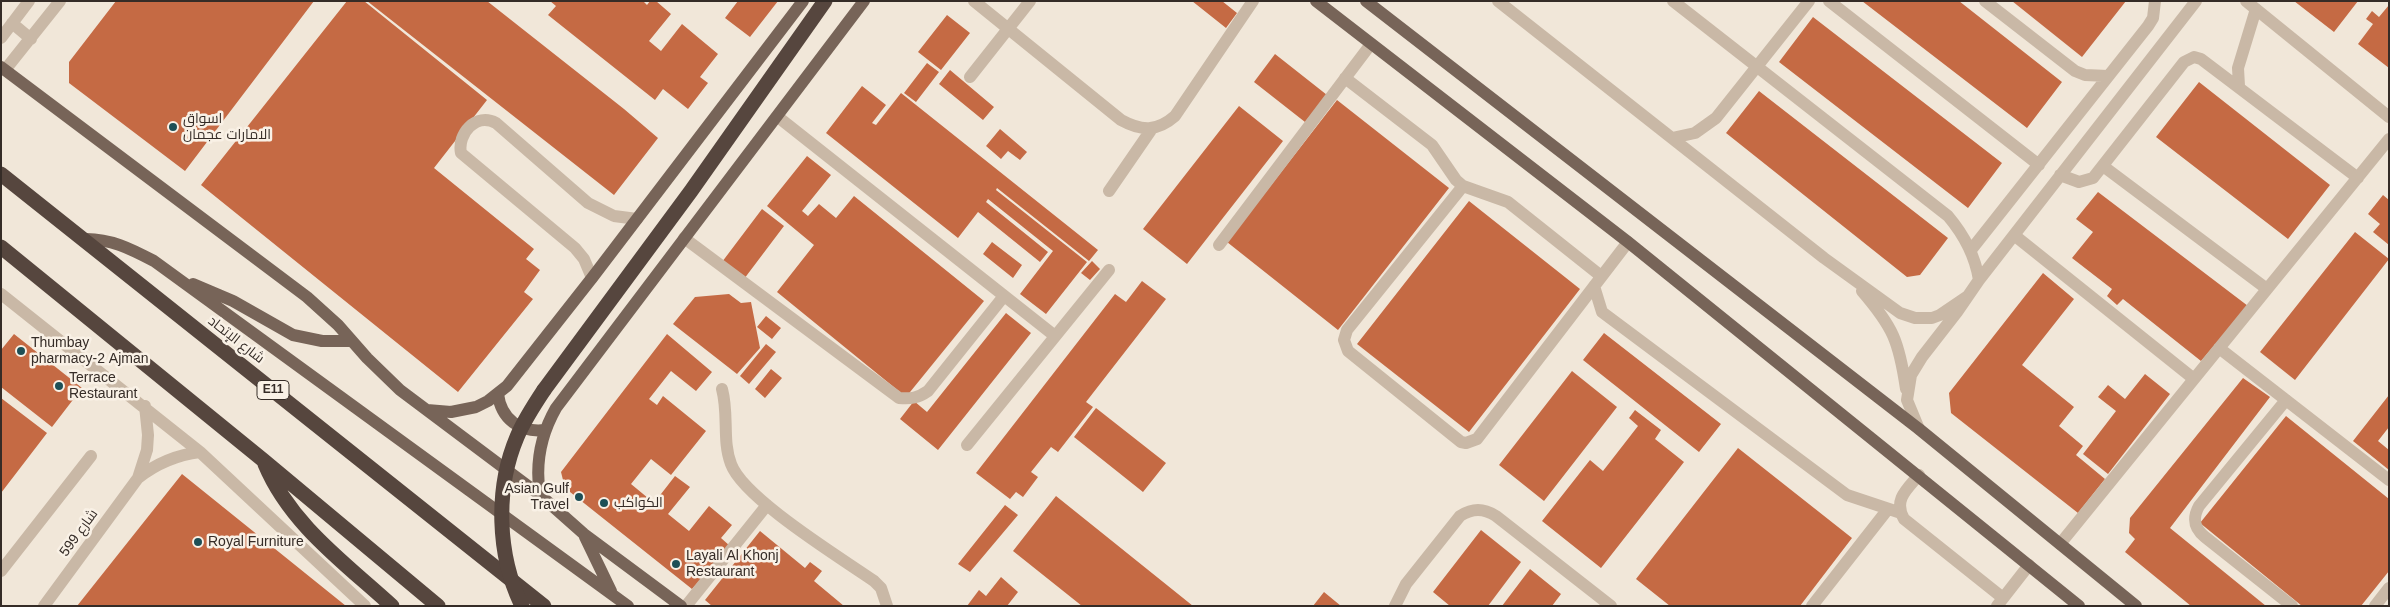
<!DOCTYPE html>
<meta charset="utf-8">
<style>
body{margin:0}
#map{position:relative;width:2390px;height:607px;overflow:hidden;background:#f1e7d9;font-family:Arial,sans-serif}
canvas{display:block}
.frame{position:absolute;inset:0;border:2px solid #352c27;pointer-events:none}
</style>
<div id="map">
<canvas width="2390" height="607"></canvas>
<div class="frame"></div>
</div>
<script>
const context = document.querySelector('canvas').getContext('2d');
context.lineJoin = 'round';
function fill(path, color) { context.fillStyle = color; context.fill(path, 'evenodd'); }
function trace(path, color, width, dash) { context.strokeStyle = color; context.lineWidth = width; context.lineCap = dash ? 'butt' : 'round'; context.setLineDash(dash || []); context.stroke(path); }
function write(font, color, halo, rows, align = 'center') {
  context.font = font + ' Arial,Cairo,sans-serif'; context.lineWidth = 5; context.setLineDash([]); context.textBaseline = 'middle'; context.strokeStyle = halo; context.fillStyle = color; for (const [text, x, y, turn = 0] of rows) {
    context.save(); context.translate(x, y); context.rotate((+turn || 0) * Math.PI / 180); context.textAlign = isNaN(turn) ? turn : align; if (halo) context.strokeText(text, 0, 0); context.fillText(text, 0, 0); context.restore();
  }
}
const building = new Path2D(`
 M116,1H314L185,171L69,83V62Z
 M347,1H364L487,100L434,168L534,249L526,259L540,270L524,292L533,299L458,392L201,185Z
 M367,1H487L624,109L658,138L614,195Z
 M550,1H643L647,5L650,1H656L671,14L649,41L661,51L682,24L718,54L700,77L708,83L688,109L663,89L655,100L548,15L556,6Z
 M738,1H778L750,37L725,18Z
 M1192,1H1222L1237,13L1226,28Z
 M1862,1H1959L2062,82L2027,128Z
 M2012,1H2126L2082,57Z
 M2294,1H2358L2334,32Z
 M2389,5V68L2358,44L2373,24L2366,19L2372,11L2379,17Z
 M947,15L970,33L941,70L918,52Z
 M1813,17L2002,163L1968,208L1779,62Z
 M1275,54L1327,95L1305,122L1254,82Z
 M927,63L939,72L916,102L904,93Z
 M950,70L994,107L983,120L939,84Z
 M2199,82L2330,185L2288,239L2156,137Z
 M862,86L886,105L872,123L876,125L901,93L1098,250L1089,261L997,188L996,190L1087,262L1046,314L1020,294L1053,251L988,199L986,202L1048,252L1040,262L978,212L958,238L826,133Z
 M1759,91L1948,238L1920,275L1907,277L1726,133Z
 M1337,100L1449,188L1338,330L1227,242Z
 M1239,106L1283,141L1187,264L1143,229Z
 M1000,129L1027,152L1020,160L1008,151L1001,159L986,146Z
 M807,156L831,175L802,211L808,216L819,204L836,218L854,196L984,301L906,397L777,292L814,245L767,206Z
 M2098,192L2248,306L2201,361L2123,299L2117,305L2107,296L2112,289L2072,258L2093,232L2076,219Z
 M2383,195L2389,200V245L2373,232L2380,224L2368,214Z
 M1469,201L1580,289L1469,432L1357,344Z
 M762,209L784,226L744,279L722,262Z
 M2355,232L2389,259L2295,380L2260,352Z
 M992,242L1022,265L1013,278L983,254Z
 M1092,261L1100,269L1090,280L1081,273Z
 M2043,273L2074,299L2022,365L2074,407L2059,426L2083,446L2076,455L2105,479L2078,513L1951,413L1949,393Z
 M1142,281L1166,299L1086,402L1093,407L1058,452L1051,447L1031,472L1038,477L1023,497L1016,492L1010,499L976,473L1115,294L1126,302Z
 M729,294L741,303L751,302L760,348L737,374L673,324L695,297Z
 M1006,313L1031,333L938,450L900,419L914,401L927,412Z
 M766,316L781,328L772,339L757,327Z
 M1604,333L1721,424L1699,452L1583,360Z
 M14,334L82,388L52,427L1,387V350Z
 M667,334L712,372L696,391L671,371L649,399L657,405L663,396L706,431L671,475L651,459L631,484L654,503L675,476L690,487L668,514L689,531L709,506L732,525L721,538L730,546L692,589L565,488L561,472Z
 M766,344L776,352L749,384L740,376Z
 M771,369L782,378L765,398L755,389Z
 M1572,371L1617,407L1544,501L1499,465Z
 M2145,374L2170,394L2108,474L2083,454L2116,411L2098,397L2108,385L2125,399Z
 M2243,378L2270,397L2170,528L2266,606H2191L2125,552L2135,539L2129,533L2130,518Z
 M2389,395V427L2378,441L2389,450V470L2353,441Z
 M1,398L47,433L1,493Z
 M1096,408L1166,463L1143,492L1074,437Z
 M1635,410L1661,430L1655,439L1684,462L1601,568L1542,521L1590,460L1603,471L1638,426L1629,418Z
 M2286,416L2389,499V571L2361,606H2302L2200,523Z
 M1738,448L1852,538L1800,606H1670L1636,579Z
 M182,474L346,606H77Z
 M1056,496L1193,606H1082L1013,551Z
 M1005,505L1018,515L970,572L958,564Z
 M1481,530L1521,562L1488,606H1450L1433,592Z
 M760,531L805,568L810,562L822,571L814,581L844,606H712L705,600Z
 M1530,569L1561,594L1552,606H1502Z
 M1001,577L1018,592L1007,606H967L979,590L986,596Z
 M1324,592L1341,606H1313Z`);
const minor = new Path2D(`
 M974,1L1121,120C1141,131 1157,132 1175,116L1253,1
 M1498,1L1824,258L1900,313L1915,318H1932L1940,315L1968,296
 M1673,1L1948,216C1964,235 1975,255 1979,280
 M1829,1L2039,165
 M1985,1L2075,71L2085,75L2108,76
 M2246,1L2389,117
 M12,23L31,39
 M1,38L29,1
 M5,70L60,1
 M970,77L1030,1
 M1345,78L1432,145L1456,180L1463,186L1508,202L1601,276
 M2239,86L2238,68L2256,9
 M778,117L1055,336
 M1672,138L1695,133L1716,118L1809,1
 M2103,166L2267,289
 M2060,175L2079,182L2093,178L2184,62L2194,57L2201,59L2358,178
 M1463,186L1347,330L1344,340L1348,351L1461,442L1466,443L1477,439L1628,242
 M1109,191L1151,130
 M2014,235L2194,379
 M684,238L899,398C911,399 918,398 928,391L1004,296
 M1219,245L1371,44
 M1971,250L2148,26L2153,18L2155,1
 M592,278L584,259L575,248L461,153C457,134 476,112 496,123L588,203L614,216L637,219
 M1594,286L1602,312L1847,495L1901,513
 M1862,291C1893,327 1899,341 1906,389
 M1,294L200,452L365,606
 M2219,348L2389,480
 M722,389C729,415 722,441 731,464C743,498 841,558 874,581L881,588L887,606
 M2286,400L2199,506C2192,519 2194,528 2205,537L2292,606
 M1919,429L1907,400L1911,375L1922,357L1957,312L1979,280L2196,1
 M967,445L1109,270
 M1919,475C1907,489 1893,500 1904,519L2003,598
 M138,478C157,463 176,455 200,452
 M2060,544L2389,139
 M1,571L91,456
 M44,606L138,478L147,450L148,435L145,406
 M686,606L767,505
 M1395,606L1406,584L1460,516C1473,508 1483,508 1496,516L1611,606
 M1812,606L1888,509
 M1997,606L2029,565
 M2375,606L2389,588`);
const major = new Path2D(`
 M1316,1L1628,242L2079,606
 M1366,1L1919,429L2136,606
 M1,67L307,297L338,325L367,358L400,390L540,495L584,534L681,606
 M83,239C110,238 131,249 154,261L628,606
 M193,284L233,301L293,335L322,341H352
 M498,394C501,419 520,433 545,430
 M427,410L451,412L476,407L488,401L507,386L592,278L803,1
 M540,495C535,464 540,436 556,408L864,1
 M585,537L611,591`);
const highway = new Path2D(`
 M1,174L544,606
 M1,247L263,460L438,606
 M544,390L691,191L825,1
 M265,464C290,524 345,563 392,606`);
const highwayBridge = new Path2D(`
 M522,606C497,555 495,489 517,437C524,420 534,405 544,390`);
const markers = [
 [173,127,5,"#1d4f56"],
 [21,351,5,"#1d4f56"],
 [59,386,5,"#1d4f56"],
 [579,497,5,"#1d4f56"],
 [604,503,5,"#1d4f56"],
 [198,542,5,"#1d4f56"],
 [676,564,5,"#1d4f56"]
];
const shields = [
 [273,390,32]
];
const shieldNames = [
 ["E11",273,390]
];
const poiNames = [
 ["اسواق",183,119],
 ["الامارات عجمان",183,135],
 ["Thumbay",31,343],
 ["pharmacy-2 Ajman",31,359],
 ["Terrace",69,378],
 ["Restaurant",69,394],
 ["Asian Gulf",569,489,"right"],
 ["Travel",569,505,"right"],
 ["الكواكب",614,503],
 ["Royal Furniture",208,542],
 ["Layali Al Khonj",686,556],
 ["Restaurant",686,572]
];
const streetNames = [
 ["شارع الإتحاد",236,340,38],
 ["شارع 599",79,533,-54]
];
fill(building, '#c56a44');
trace(minor, '#c9b8a6', 12);
trace(major, '#776458', 12);
trace(highway, '#56463e', 15);
trace(highwayBridge, '#56463e', 15);
for (const [x, y, r, color] of markers) { const dot = new Path2D(); dot.arc(x, y, r, 0, 2 * Math.PI); context.fillStyle = color; context.fill(dot); trace(dot, '#f9f1e6', 2); }
for (const [x, y, w] of shields) { const box = new Path2D(); box.roundRect(x - w / 2, y - 9.5, w, 19, 4); context.fillStyle = '#f9f1e6'; context.fill(box); trace(box, '#352c27', 1); }
write('bold 12px', '#352c27', null, shieldNames);
write('14px', '#352c27', '#f9f1e6', poiNames, 'left');
write('14px', '#352c27', '#f9f1e6', streetNames);
</script>
